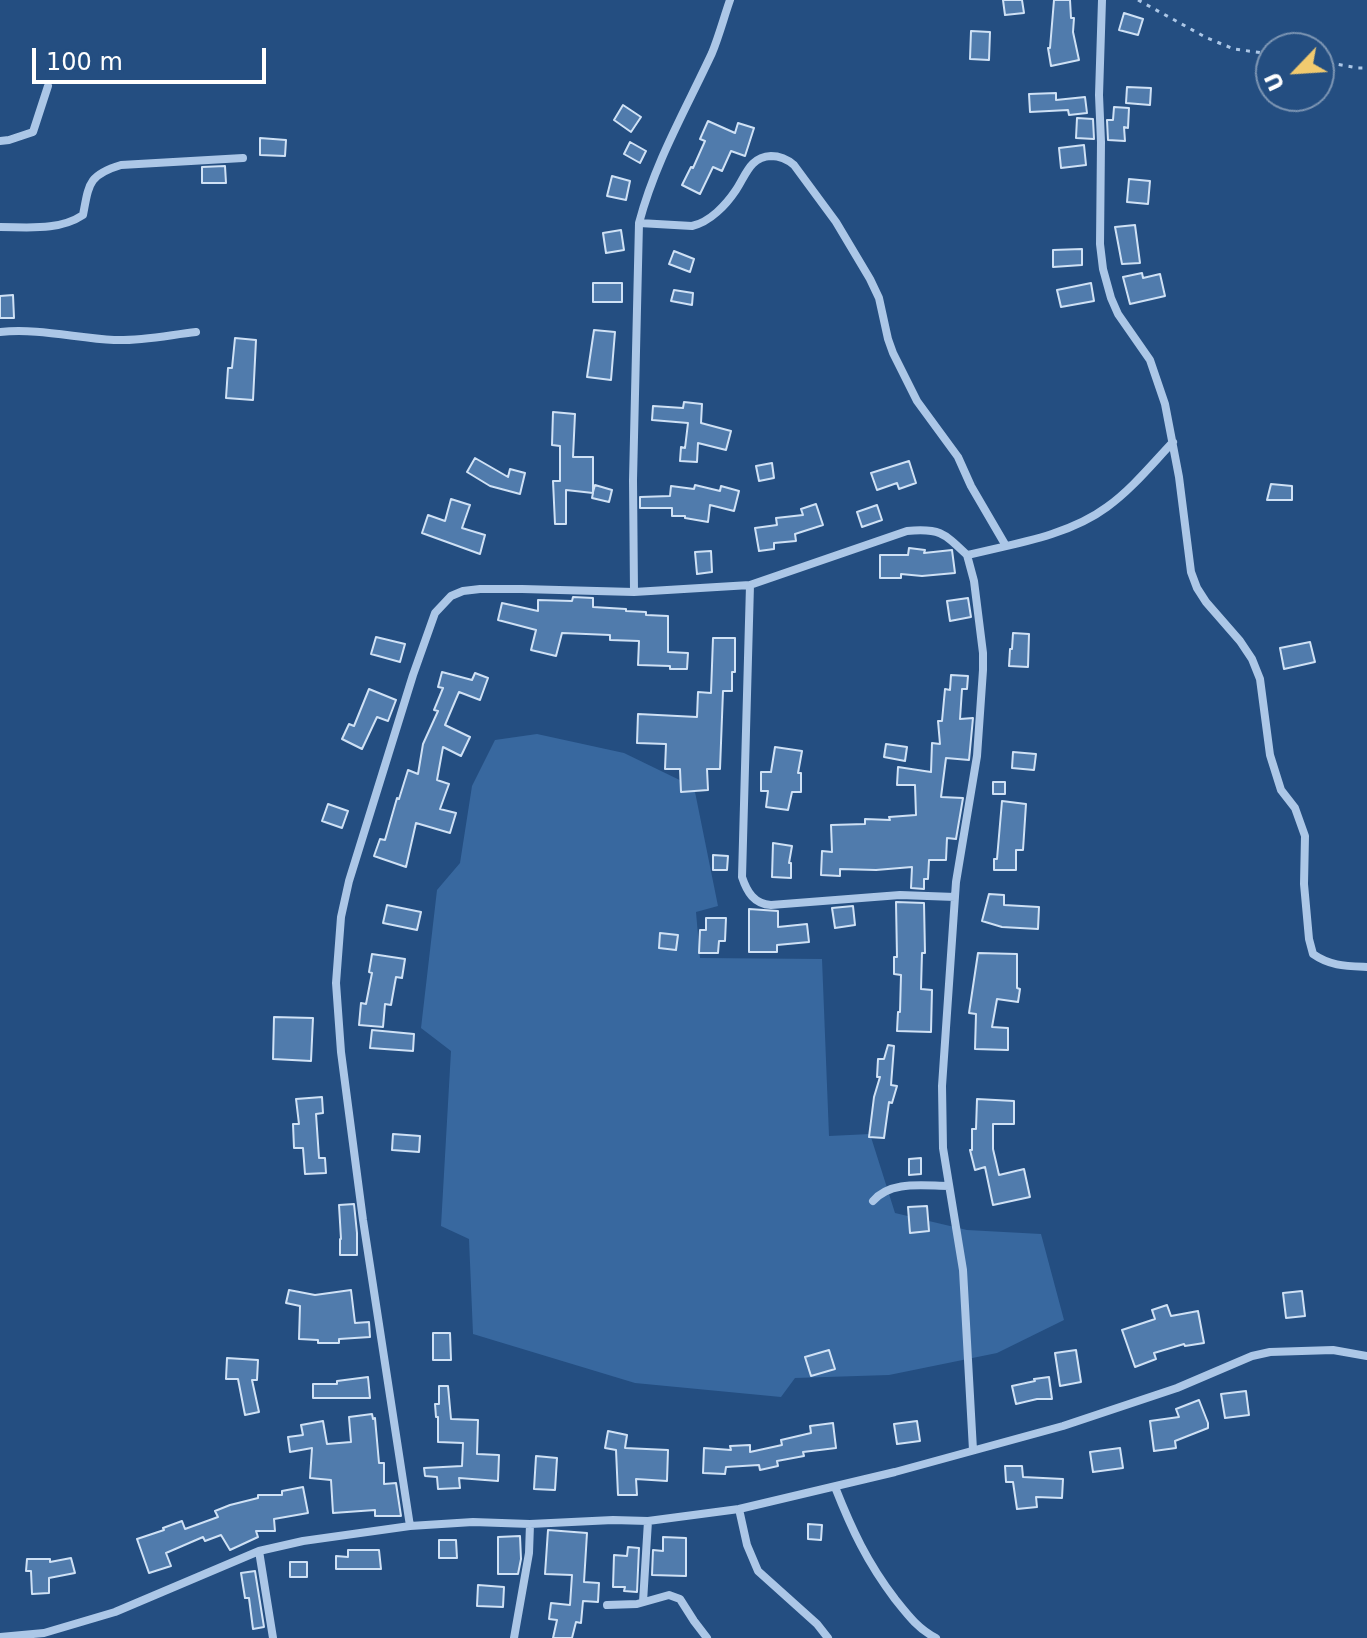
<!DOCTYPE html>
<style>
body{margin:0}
#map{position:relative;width:1367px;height:1638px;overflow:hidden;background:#244e81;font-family:"DejaVu Sans",sans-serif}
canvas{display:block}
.north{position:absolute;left:1255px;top:32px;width:80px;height:80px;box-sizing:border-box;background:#244e81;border:2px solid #7c95b3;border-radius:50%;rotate:245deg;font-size:22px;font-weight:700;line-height:32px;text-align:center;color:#fff}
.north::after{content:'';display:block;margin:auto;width:28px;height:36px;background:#f1ca6f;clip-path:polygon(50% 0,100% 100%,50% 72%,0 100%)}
.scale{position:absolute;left:32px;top:48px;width:234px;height:36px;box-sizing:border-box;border:4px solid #fff;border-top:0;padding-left:10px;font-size:24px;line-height:28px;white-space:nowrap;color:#fff;-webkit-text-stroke:6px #244e81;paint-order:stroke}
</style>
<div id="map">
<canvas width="1367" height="1638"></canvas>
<div class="north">U</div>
<div class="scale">100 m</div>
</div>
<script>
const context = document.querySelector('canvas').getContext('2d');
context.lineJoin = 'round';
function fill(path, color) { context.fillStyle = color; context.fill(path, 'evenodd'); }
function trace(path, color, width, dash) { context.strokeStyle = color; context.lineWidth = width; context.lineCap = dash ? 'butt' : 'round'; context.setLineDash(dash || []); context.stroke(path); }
const green = new Path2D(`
 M537,734L624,753L694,787L718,906L696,912L700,958L822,959L829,1136L870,1134L895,1213L967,1230L1041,1234L1064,1320L997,1353L889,1375L795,1378L781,1397L635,1383L473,1334L469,1239L441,1226L451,1051L421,1028L437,890L460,863L472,786L495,740Z`);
const building = new Path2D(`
 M1003,0H1022L1024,13L1005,15Z
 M1054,0H1070L1071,18H1074L1073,32L1079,60L1051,66L1048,48H1050Z
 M1124,13L1143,19L1138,35L1119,30Z
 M971,31L990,32L989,60L970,59Z
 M1127,87L1151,88L1150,105L1126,103Z
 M1056,93V100L1085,97L1087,113L1069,115L1068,110L1030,112L1029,94Z
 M623,105L641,117L631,132L614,120Z
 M1114,107L1129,108L1128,128L1124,127L1125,141L1108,140L1107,120H1113Z
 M1077,118L1093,119L1094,139L1076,138Z
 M708,121L735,133L738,123L754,128L745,156L731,151L722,171L713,167L700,194L682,185L691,167L693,168L705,141L700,139Z
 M260,138L286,140L285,156L260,155Z
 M630,142L646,151L640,163L624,154Z
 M1084,145L1086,165L1061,168L1059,148Z
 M225,166L226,183H202V167Z
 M612,176L630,181L626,200L607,196Z
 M1129,179L1150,181L1148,204L1127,202Z
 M1135,225L1140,263L1122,264L1115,227Z
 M621,230L624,250L606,253L603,233Z
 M1082,249V265L1053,267V250Z
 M674,251L694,259L690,272L669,264Z
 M1142,273L1143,278L1160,274L1165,296L1130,304L1123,277Z
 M593,283H622V302H593Z
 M1091,283L1094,301L1061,307L1057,290Z
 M674,290L693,293L692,305L671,301Z
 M13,295L14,318H0V296Z
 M594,330L615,332L611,380L587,377Z
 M235,338L256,340L253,400L226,398L228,368H232Z
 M684,402L702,404L701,423L731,431L726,450L698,443L697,462L680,461L681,447L685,448L688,423L652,420L653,406L683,408Z
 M553,412L575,414L573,457H593V492L595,485L612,490L609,502L592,498L593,493L566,490V524H555L553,481H560V446L552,445Z
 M475,458L508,477L510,469L525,473L520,494L490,486L467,472Z
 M909,461L916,483L899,489L897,483L877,490L871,473Z
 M772,463L774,478L759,481L756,466Z
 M1271,484L1292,486V500H1267Z
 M695,485L720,491L721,486L739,491L734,511L710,505L708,522L685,518V516H672V508H640V497L670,496L671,486L694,489Z
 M451,499L470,505L462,528L485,535L480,554L422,533L428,515L445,521Z
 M816,504L823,525L795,534L796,541L774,543V549L759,551L755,528L777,525L776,518L803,515L801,509Z
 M877,505L882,520L862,527L857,512Z
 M909,548L925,550L924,553L952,550L955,573L922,576L901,574V578H880V555H908Z
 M711,551L712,572L697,574L695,552Z
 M573,597L593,598V607L626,609V611L646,612V615L668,616V652L688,653L687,669H670V666L638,665L639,641L610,640V635L562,633L556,656L531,650L536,630L498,620L502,603L538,611V600L572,601Z
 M968,598L971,617L950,621L947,601Z
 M1013,633L1029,634L1028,667L1009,666L1010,649H1012Z
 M376,637L405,644L400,662L371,654Z
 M713,638H735V672H732V691H723L720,769H707L708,790L681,792L680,769H665L666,744L637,743L638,714L697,717L698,692L711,693Z
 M1310,642L1315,662L1284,669L1280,648Z
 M442,672L472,680L475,673L488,678L480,700L459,692L445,725L470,737L461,756L443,747L437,780L449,784L440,809L456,813L450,833L416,823L406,867L374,856L380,839L385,840L397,798L399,799L408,770L418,774L423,744L438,711L434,710L443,688L438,687Z
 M951,675L968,676L967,689H962L960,719L973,718L969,760L946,758L941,797L963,798L956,839L947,838L946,860H929L928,879H924V889L911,888L912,867L876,870L840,869V876L821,875L822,851L832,852L831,825L865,824V819L890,820L889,817L916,815L915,785H897L898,767L931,772L932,743L940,744L938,721H942L945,689L950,690Z
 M369,689L396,700L388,721L377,717L362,749L342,739L349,724L354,726Z
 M886,744L907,747L905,761L884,757Z
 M775,747L802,751L798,773H801V792H792L788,810L766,807L768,791H761V772H771Z
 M1013,752L1036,754L1034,770L1012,768Z
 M993,782H1005V794H993Z
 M1002,801L1026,804L1023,850H1016V870H994V859H997Z
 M328,804L348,811L342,828L322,821Z
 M773,843L792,846L789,863H791V878L772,877Z
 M713,855L728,856L727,870H713Z
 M989,894L1004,895V905L1039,907L1038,929L1002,927L982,921Z
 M896,902L924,903L925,953H922L921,989L932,990L931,1032L897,1031L898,1012H900L901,975L894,974V957H897Z
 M387,905L421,912L417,930L383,923Z
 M853,906L855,925L835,928L832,908Z
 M749,909L778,911V927L807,924L809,942L777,945V952H749Z
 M706,918H726L725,941H719L718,953H699L700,930H706Z
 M660,933L678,935L676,950L659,948Z
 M978,953L1017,954V988L1020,989L1018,1002L997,999L992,1027L1008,1028V1050L975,1049L976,1014L969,1013Z
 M372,954L405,959L402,978L396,977L391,1005L385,1004L383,1027L359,1025L361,1003L366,1004L372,973L369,972Z
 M274,1017L313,1018L311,1061L273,1059Z
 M372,1030L414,1034L413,1051L370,1048Z
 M888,1045L894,1046L891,1085L897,1086L892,1103L889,1102L884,1138L869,1137L874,1097L880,1077H877L878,1059H884Z
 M322,1097L323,1113L316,1114L319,1158H325L326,1173L305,1174L303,1148H294L293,1124H299L296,1099Z
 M977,1099L1014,1101V1124H993V1149L999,1175L1024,1169L1030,1197L993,1205L985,1167L975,1170L970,1150H972V1129H976Z
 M393,1134L420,1136L419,1152L392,1150Z
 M921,1158V1174L909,1175V1159Z
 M354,1204L357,1233V1255H340V1239H341L339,1205Z
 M927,1206L929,1231L910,1233L908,1207Z
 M289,1290L315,1295L351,1290L355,1323L369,1322L370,1337L339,1339V1343H318V1340L299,1339L300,1306L286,1303Z
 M1302,1291L1305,1316L1286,1318L1283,1293Z
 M1167,1305L1171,1316L1198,1311L1204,1343L1185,1346L1184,1344L1154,1353L1156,1359L1135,1367L1122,1330L1155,1319L1152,1310Z
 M433,1333H450L451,1360H433Z
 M829,1350L835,1369L811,1376L805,1357Z
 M1076,1350L1081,1382L1060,1386L1055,1353Z
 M227,1358L258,1360L257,1380H252L259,1412L245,1415L238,1379H226Z
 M368,1377L370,1398H313V1384H337V1381Z
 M1049,1377L1052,1399H1037L1016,1404L1012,1386L1035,1381L1034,1379Z
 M439,1386H448L451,1419L478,1420L477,1454L499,1455L498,1481L459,1478L460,1488L438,1489L437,1477L425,1476L424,1468L462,1466L463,1443L438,1442V1417H436L435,1404H439Z
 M1246,1391L1249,1415L1225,1418L1221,1394Z
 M1199,1400L1208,1423V1428L1175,1441L1176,1448L1154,1451L1150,1421L1179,1417L1176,1409Z
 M372,1414L373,1419L375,1418L379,1463H384V1484L396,1483L401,1516H375V1510L333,1513L331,1480L310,1478L312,1448L290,1452L288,1437L303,1435L301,1425L323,1421L327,1444L351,1442L349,1417Z
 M917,1421L920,1441L897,1444L894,1424Z
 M833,1423L836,1448L803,1452L804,1456L777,1461L778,1466L760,1470L759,1465L726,1467L725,1474L703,1473L704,1448L731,1450L730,1446L750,1445V1452L782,1445L781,1440L811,1433L810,1426Z
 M608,1431L627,1435L625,1448L668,1450L667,1481L636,1479L637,1495H618L616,1450L605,1448Z
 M1120,1448L1123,1468L1093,1472L1090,1452Z
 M536,1456L557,1458L555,1490L534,1489Z
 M1005,1466H1022L1023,1477L1063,1479L1062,1498L1036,1497L1037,1507L1017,1509L1013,1482H1006Z
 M303,1487L308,1513L274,1519L275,1531H256L258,1537L230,1550L221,1535L205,1541L203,1537L166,1553L171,1566L149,1573L137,1539L164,1530L163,1528L182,1521L185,1529L218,1517L215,1511L230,1505L258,1498V1495H282V1491Z
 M808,1524L822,1525L821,1540L808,1539Z
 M548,1530L587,1533L584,1582L599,1583L598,1602L583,1601L581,1623L576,1622L572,1638H553L557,1620L549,1619L551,1603L570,1605L572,1575L545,1574Z
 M520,1536L521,1559L518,1574H498V1537Z
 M663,1537L686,1538V1576L652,1575L653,1550L663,1551Z
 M439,1540H456L457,1558H439Z
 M628,1547L639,1548L637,1592L624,1591L625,1587H613L614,1555L627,1556Z
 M348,1550H379L381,1569H336V1556L348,1557Z
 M71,1558L75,1573L49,1578V1593L32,1594L31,1571H26L27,1559H50V1562Z
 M290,1562H307V1577H290Z
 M255,1571L264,1627L253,1629L249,1598H245L241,1573Z
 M478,1585L504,1587L503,1607L477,1606Z`);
const path = new Path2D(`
 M1138,0L1207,38L1234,49L1271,54
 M1319,61L1358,68H1367`);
const street = new Path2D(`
 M1102,0L1099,95L1101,142L1100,244L1103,269L1111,298L1118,314L1150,360L1165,404L1179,477L1191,572L1197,588L1206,602L1240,641L1252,659L1260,679L1270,755L1281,790L1295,808L1305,836L1304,884L1309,939L1313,954C1330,966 1346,966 1367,967
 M0,141L9,140L33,132L48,86
 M639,223L692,226C710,222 726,205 736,190C746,175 750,157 771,156C780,156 787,159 794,165L836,222L870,279L879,298L888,339L893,353L917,401L958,457L971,486L1006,546
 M0,227C28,227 59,231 83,215C89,184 88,175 121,165L243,158
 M0,332C38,328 76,338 114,340C141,341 169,335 196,332
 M967,555L974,581L983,653V670L977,756L956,882L942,1086L943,1148L963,1270L973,1450
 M750,585L742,877C747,892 754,904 771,905L900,895L955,897
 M634,592L633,480L639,223C655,162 686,109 712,53C719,36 724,17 730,0
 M873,1201C891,1180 924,1186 949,1186
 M835,1487C852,1530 867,1562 895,1599C907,1614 918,1629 936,1638
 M739,1509L747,1545L758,1571L817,1624L828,1638
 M410,1526L363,1220L341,1052L336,983L341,917L349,881L413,675L435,613L451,596L463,591L480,589H522L634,592L750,585L907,531C940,528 944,533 967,555C1013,544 1068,536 1107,507C1132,489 1152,464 1173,442
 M259,1551L273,1638
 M643,1602L648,1521
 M607,1605L637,1604L669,1595L680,1599L694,1621L707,1638
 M0,1637L44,1633L115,1612L259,1551L303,1541L410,1526L473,1522L530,1524L613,1520L648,1521L739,1509L895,1472L1063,1426L1177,1388L1252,1356L1270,1352L1333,1350L1367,1356
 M514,1638L529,1553L530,1524`);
fill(green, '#38689f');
fill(building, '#507bac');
trace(building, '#cfe1f5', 2);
trace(path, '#acc7e7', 3, [4, 6]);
trace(street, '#acc7e7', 8);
</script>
